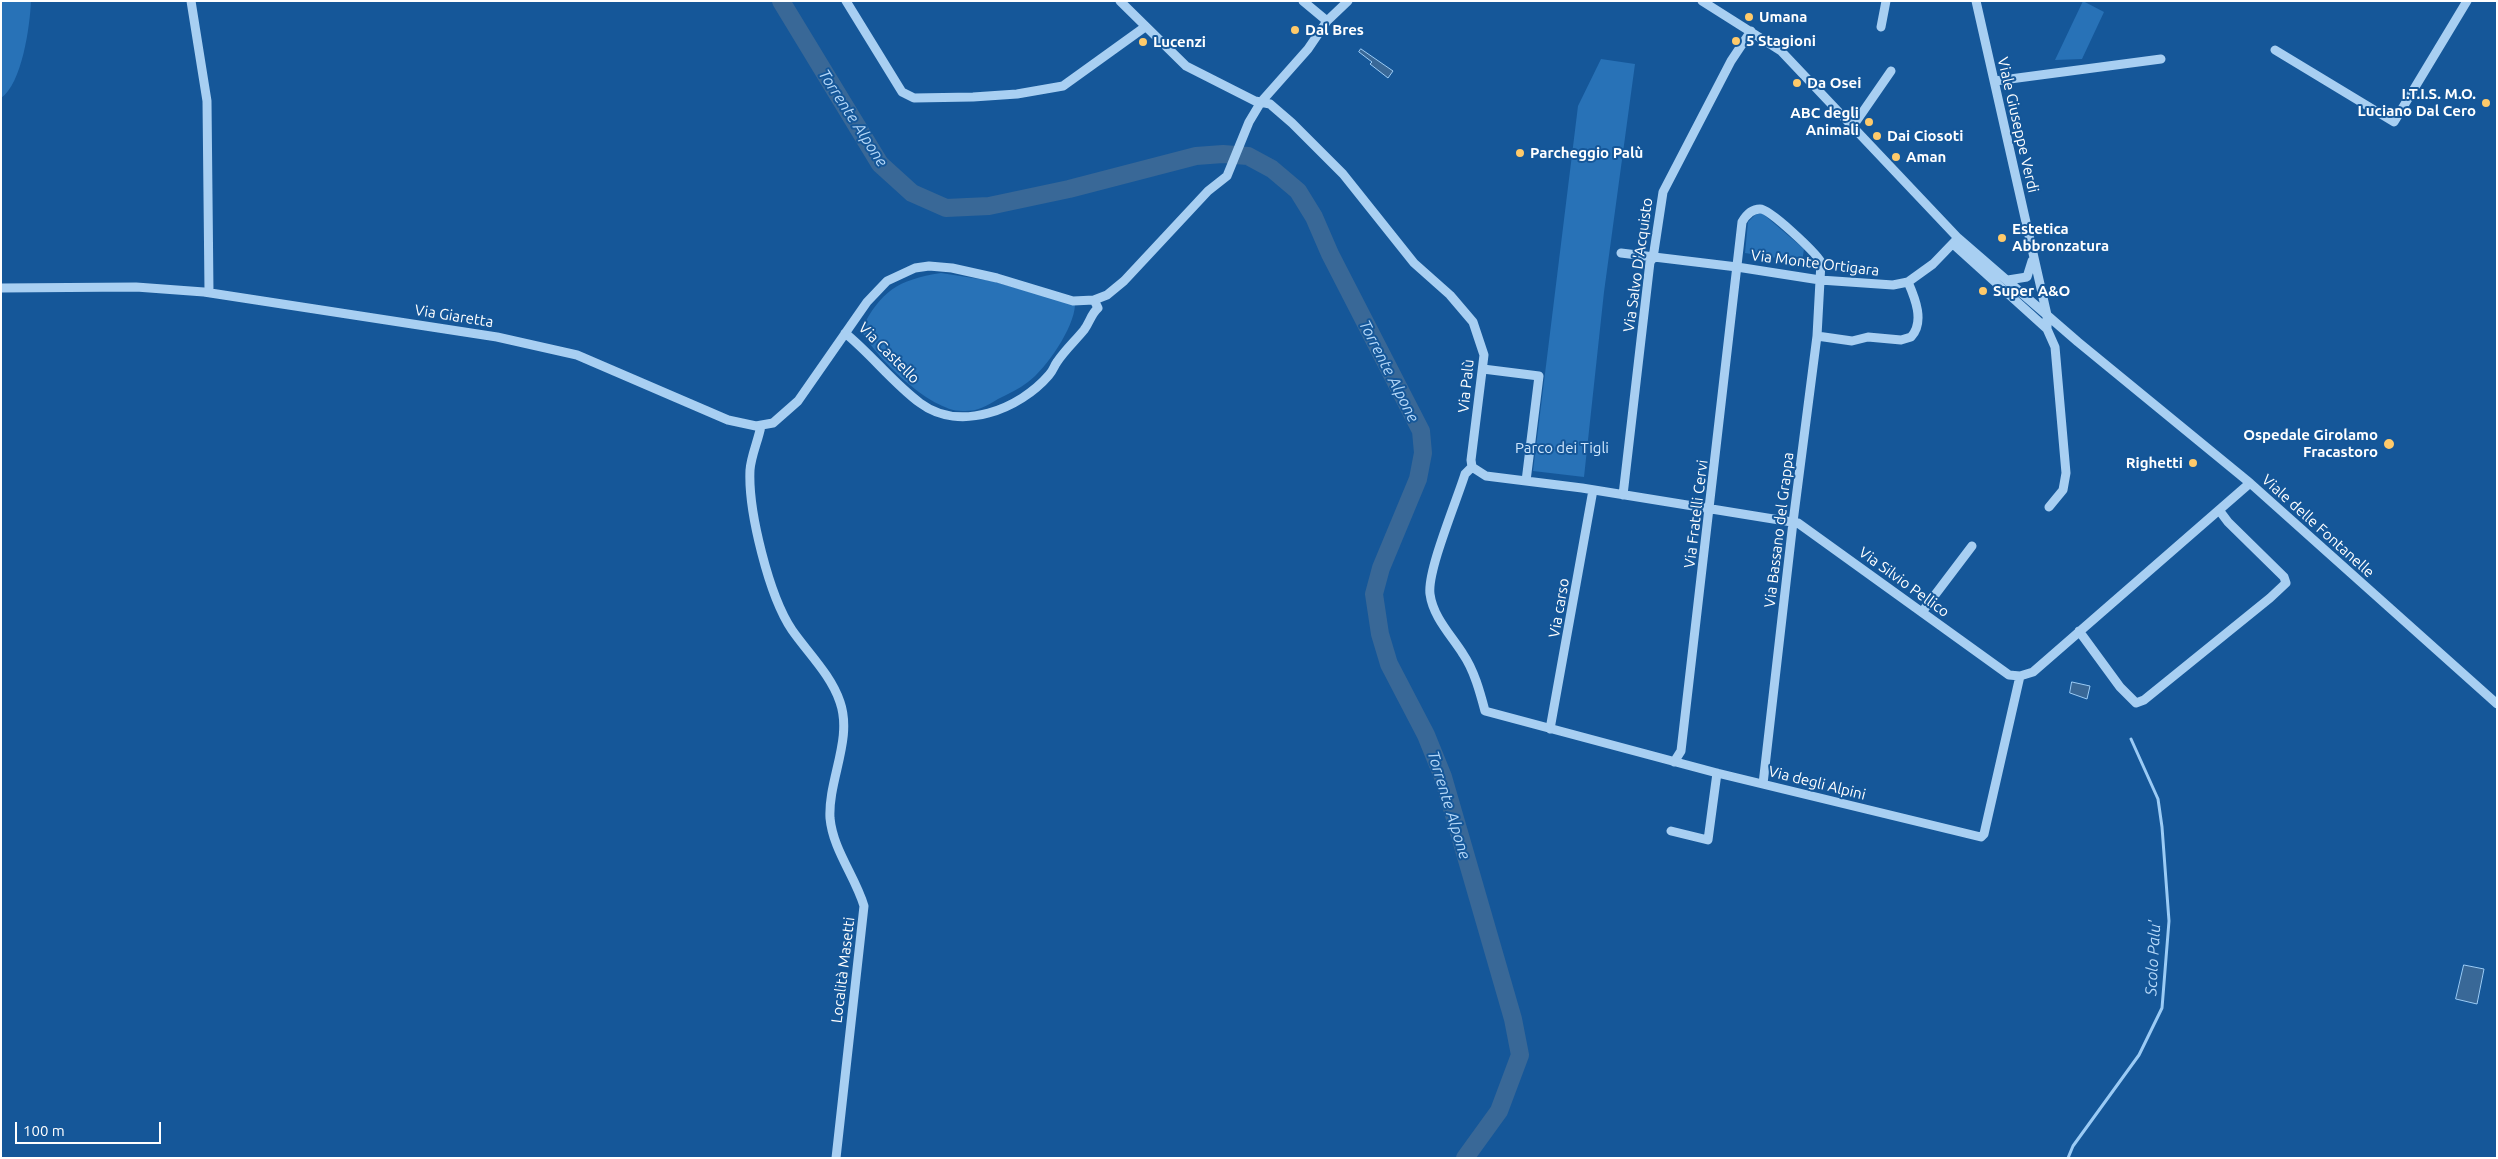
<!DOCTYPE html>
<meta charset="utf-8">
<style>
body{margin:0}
#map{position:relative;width:2498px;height:1159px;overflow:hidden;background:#155799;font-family:Ubuntu,sans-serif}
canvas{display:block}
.frame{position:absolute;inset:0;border:2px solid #fff;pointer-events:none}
.scale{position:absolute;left:15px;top:1122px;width:146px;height:22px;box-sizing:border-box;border:2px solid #fff;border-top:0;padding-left:6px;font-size:15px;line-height:18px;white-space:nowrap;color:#fff;-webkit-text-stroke:4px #155799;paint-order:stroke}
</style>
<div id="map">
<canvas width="2498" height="1159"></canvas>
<div class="frame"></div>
<div class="scale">100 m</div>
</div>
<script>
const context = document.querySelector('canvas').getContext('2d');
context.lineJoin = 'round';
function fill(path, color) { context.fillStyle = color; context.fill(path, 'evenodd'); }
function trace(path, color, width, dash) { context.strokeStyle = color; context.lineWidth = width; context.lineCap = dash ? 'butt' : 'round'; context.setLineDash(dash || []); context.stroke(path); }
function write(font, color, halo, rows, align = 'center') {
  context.font = font + ' Ubuntu,sans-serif'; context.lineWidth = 4; context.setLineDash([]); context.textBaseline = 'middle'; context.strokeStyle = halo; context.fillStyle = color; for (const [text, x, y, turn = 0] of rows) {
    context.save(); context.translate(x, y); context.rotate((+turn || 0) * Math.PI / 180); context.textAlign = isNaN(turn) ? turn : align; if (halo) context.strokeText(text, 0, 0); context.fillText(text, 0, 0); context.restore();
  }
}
const green = new Path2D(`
 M1,1H31C30,26 22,84 1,98Z
 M2083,1L2104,12L2082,59L2055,60Z
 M1601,59L1635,64L1604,292L1584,477L1533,471L1578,106Z
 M1762,213L1804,249L1802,262L1745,253L1748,222L1756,214Z
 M941,273L992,281L1075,305C1074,328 1046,369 1028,382C1019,389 1008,394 998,399C986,406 977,412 962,411C930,411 875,357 861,330C881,291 897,280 941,273Z`);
const water = new Path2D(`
 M1361,49L1393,71L1388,78L1370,64L1372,62L1359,52Z
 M2072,682L2090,686L2087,699L2070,693Z
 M2464,965L2484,969L2477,1004L2456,999Z`);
const stream = new Path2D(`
 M2068,1158L2073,1146L2139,1055L2162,1008L2169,921L2162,827L2158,799L2131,739`);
const river = new Path2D(`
 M781,1L880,164L912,193L946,208L989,206L1069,189L1196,156L1223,154L1248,156L1272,169L1298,191L1314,217L1330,254L1421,431L1423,453L1418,479L1381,568L1374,594L1380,634L1389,664L1426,735L1443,777L1513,1019L1520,1055L1499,1111L1465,1158`);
const minor = new Path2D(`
 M191,1L207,101L209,292
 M846,1L902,92L914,98L973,97L1017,94L1063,86L1145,27
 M1120,1L1186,66L1255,101L1270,104L1292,123L1343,174L1414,263L1450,295L1473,322L1484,355L1471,460L1472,467
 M1303,1L1327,21
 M1702,1L1781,51L1958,238L2078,342L2250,483L2497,704
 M1976,1L2047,315V329L2055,347L2066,473L2063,490L2049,507
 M1881,27L1886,1
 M2275,50L2394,122L2467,1
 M1995,81L2161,59
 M1853,126L1891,71
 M1953,244L2047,329
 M1621,253L1737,267L1820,280L1893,285L1908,282L1933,264L1958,238
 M2008,280L2027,277L2032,261
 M1,288L136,287L204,292L497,337L577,355L728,420L756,426L773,423L798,401L867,302L887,281L915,268L929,266L952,268L997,278L1073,301L1094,300L1107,295L1124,281L1208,191L1227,176L1249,122L1261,102L1308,49L1327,21L1348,1
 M845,333C871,354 893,383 920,403C960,433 1020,409 1049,375C1053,371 1054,366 1057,362C1065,350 1075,341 1084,330C1090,322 1091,314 1098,308L1094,300
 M1817,336L1852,341L1868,337L1901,340L1911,337C1925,322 1915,298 1908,282
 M1483,369L1539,376L1526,481
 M761,426C758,441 751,456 750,470C748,511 769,596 792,630C808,653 831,675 840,702C853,739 828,780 830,818C833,850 855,876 864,906L836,1158
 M1472,467L1465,474C1457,500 1427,571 1430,594C1433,617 1451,635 1463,654C1474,670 1480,692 1485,711L1717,773L1981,837L1984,834L2020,676
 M1472,467L1486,476L1582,488L1798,523L2009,675L2020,676L2033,672L2250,483
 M1623,495L1650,262L1653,258L1663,192L1731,61L1751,31
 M1922,612L1972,546
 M2079,631L2120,687L2136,703L2144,700L2270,598L2286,583L2284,577L2228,522L2219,510
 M1550,729L1593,490
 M1674,762L1681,751L1742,222C1746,215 1752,209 1760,209C1770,209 1815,252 1821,262L1817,336L1793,522L1763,784
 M1671,831L1708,840L1717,773`);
const markers = [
 [1749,17,5,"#ffca6a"],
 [1295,30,5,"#ffca6a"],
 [1736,41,5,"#ffca6a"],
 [1143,42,5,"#ffca6a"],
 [1797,83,5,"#ffca6a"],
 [2486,103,5,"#ffca6a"],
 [1869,122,5,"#ffca6a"],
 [1877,136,5,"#ffca6a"],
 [1520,153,5,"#ffca6a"],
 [1896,157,5,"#ffca6a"],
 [2002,238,5,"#ffca6a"],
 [1983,291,5,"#ffca6a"],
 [2389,444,6,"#ffca6a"],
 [2193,463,5,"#ffca6a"]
];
const poiNames = [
 ["Umana",1759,17],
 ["Dal Bres",1305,30],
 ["5 Stagioni",1746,41],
 ["Lucenzi",1153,42],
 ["Da Osei",1807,83],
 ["I.T.I.S. M.O.",2476,94,"right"],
 ["Luciano Dal Cero",2476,111,"right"],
 ["ABC degli",1859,113,"right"],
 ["Animali",1859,130,"right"],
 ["Dai Ciosoti",1887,136],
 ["Parcheggio Palù",1530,153],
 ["Aman",1906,157],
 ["Estetica",2012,229],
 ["Abbronzatura",2012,246],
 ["Super A&O",1993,291],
 ["Ospedale Girolamo",2378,435,"right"],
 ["Fracastoro",2378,452,"right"],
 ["Righetti",2183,463,"right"]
];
const streetNames = [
 ["Viale Giuseppe Verdi",2018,125,77],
 ["Via Monte Ortigara",1815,263,7],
 ["Via Salvo D'Acquisto",1638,265,-82],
 ["Via Giaretta",454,316,9],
 ["Via Castello",889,353,45],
 ["Via Palù",1466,386,-84],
 ["Via Fratelli Cervi",1696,514,-83],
 ["Viale delle Fontanelle",2318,526,42],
 ["Via Bassano del Grappa",1779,530,-83],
 ["Via Silvio Pellico",1904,582,36],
 ["Via carso",1559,608,-80],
 ["Via degli Alpini",1817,783,14],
 ["Località Masetti",843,970,-83]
];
const parkNames = [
 ["Parco dei Tigli",1562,448]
];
const waterNames = [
 ["Torrente Alpone",853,118,57],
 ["Torrente Alpone",1389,371,63],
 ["Torrente Alpone",1449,805,73],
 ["Scolo Palu'",2153,958,-87]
];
fill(green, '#2872b7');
fill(water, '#396897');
trace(water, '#9bcbf5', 1);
trace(stream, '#9bcbf5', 3);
trace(river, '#396897', 18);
trace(minor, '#a8cff2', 9);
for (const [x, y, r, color] of markers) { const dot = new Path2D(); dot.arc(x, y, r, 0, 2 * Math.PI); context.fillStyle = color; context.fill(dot); trace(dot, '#155799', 2); }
write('bold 15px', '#fff', '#155799', poiNames, 'left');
write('15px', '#fff', '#155799', streetNames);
write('15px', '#d0e7fd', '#155799', parkNames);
write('italic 16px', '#b5d8f9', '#155799', waterNames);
</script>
